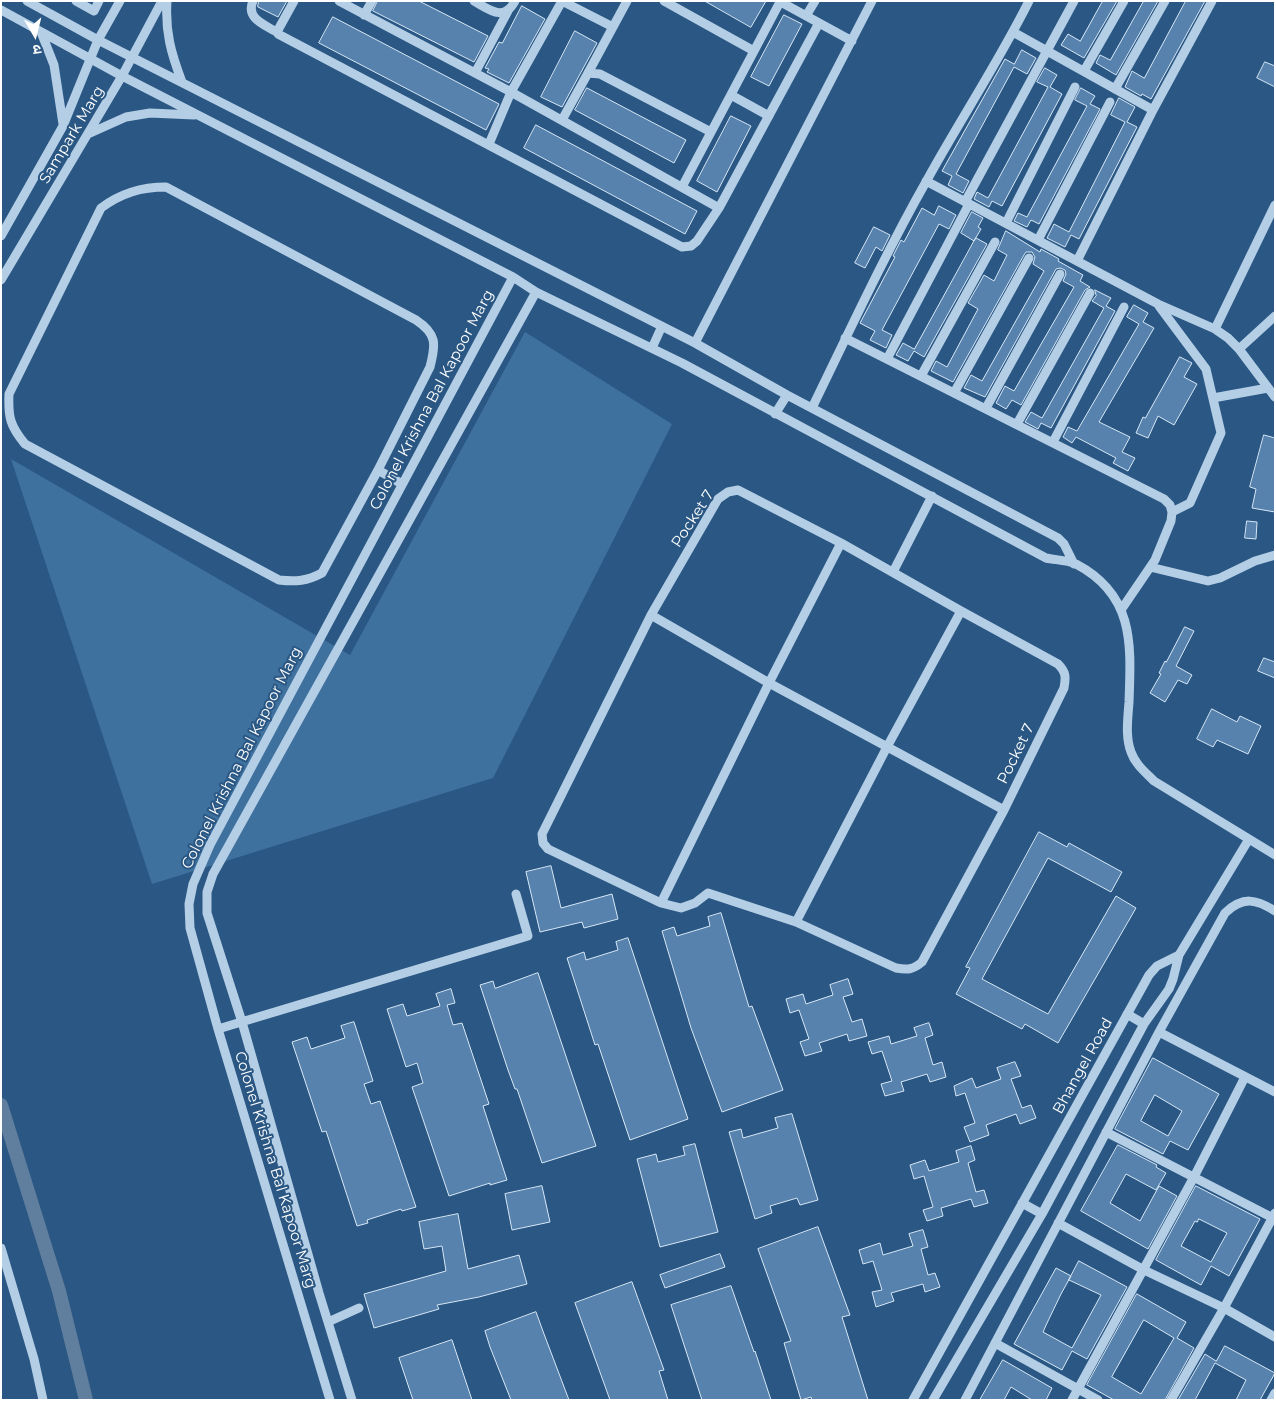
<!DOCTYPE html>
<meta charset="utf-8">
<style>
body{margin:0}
#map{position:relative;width:1276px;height:1401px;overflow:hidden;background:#2a5783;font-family:Montserrat,"Noto Sans Devanagari",sans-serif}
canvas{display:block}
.frame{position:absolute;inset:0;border:2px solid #fff;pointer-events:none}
.north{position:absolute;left:10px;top:10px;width:50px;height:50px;-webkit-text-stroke:4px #2a5783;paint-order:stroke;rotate:172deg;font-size:14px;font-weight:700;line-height:20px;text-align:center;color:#fff}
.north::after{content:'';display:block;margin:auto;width:18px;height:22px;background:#fff;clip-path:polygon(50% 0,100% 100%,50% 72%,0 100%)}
</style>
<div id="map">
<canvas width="1276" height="1401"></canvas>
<div class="frame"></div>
<div class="north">उ</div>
</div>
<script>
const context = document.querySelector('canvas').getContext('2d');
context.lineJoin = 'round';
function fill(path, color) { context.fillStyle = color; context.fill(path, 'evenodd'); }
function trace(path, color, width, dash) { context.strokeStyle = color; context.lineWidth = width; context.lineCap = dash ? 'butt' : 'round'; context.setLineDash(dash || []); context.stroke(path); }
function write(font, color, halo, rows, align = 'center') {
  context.font = font + ' Montserrat,sans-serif'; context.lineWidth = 4; context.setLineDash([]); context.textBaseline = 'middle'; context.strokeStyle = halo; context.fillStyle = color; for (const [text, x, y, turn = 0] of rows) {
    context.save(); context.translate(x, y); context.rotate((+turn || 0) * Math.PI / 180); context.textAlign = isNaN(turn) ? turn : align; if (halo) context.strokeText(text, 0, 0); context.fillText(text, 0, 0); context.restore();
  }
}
const green = new Path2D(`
 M525,332L672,424L493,778L152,884L11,459L350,655Z`);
const canal = new Path2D(`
 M1,1105L59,1291L86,1400`);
const building = new Path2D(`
 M259,1H287L278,17L258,7Z
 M378,1H419L488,36L474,62L373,11Z
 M705,1H766L751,27Z
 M1103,1H1117L1084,58L1061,45L1068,34L1080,41Z
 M1144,1H1158L1116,75L1096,63L1100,55L1110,60Z
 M1186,1H1205L1151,99L1142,94L1141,96L1125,87L1132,71L1144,78Z
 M522,6L545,19L509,83L487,72L489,69L485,68L499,42L502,43Z
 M784,15L802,24L769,86L751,77Z
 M333,17L499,104L486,130L319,43Z
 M575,31L597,43L562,107L541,97Z
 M1022,50L1036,58L1027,74L1014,67L956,174L969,181L963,193L948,185L952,176L942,171L1005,59L1014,64Z
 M1265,62L1275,66V87L1257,78Z
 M1045,68L1057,75L1050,87L1062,94L1002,206L992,201L989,207L974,199L977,192L988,198L1048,87L1037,82Z
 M587,88L686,140L674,163L575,110Z
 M1081,88L1095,96L1090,104L1100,109L1039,224L1031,220L1027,227L1014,221L1018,213L1027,217L1087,106L1075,100Z
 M1119,98L1135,107L1127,122L1137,127L1079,239L1071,235L1065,247L1047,238L1054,224L1069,232L1125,122L1111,115Z
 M731,116L751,126L717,192L697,181Z
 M536,125L697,211L685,234L524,148Z
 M939,206L956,215L949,229L939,224L882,330L892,335L886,348L870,340L875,331L860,323L895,257L893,256L901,240L904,242L922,208L934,215Z
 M972,212L983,218L978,227L981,229L974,241L961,233Z
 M874,227L890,235L882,251L876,247L865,268L855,263Z
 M1006,231L1040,252L1041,249L1059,259L1058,261L1083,275L1080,281L1090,287L1085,290L1021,405L1012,400L1006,409L996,403L1005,386L1014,391L1074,287L1063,281L1066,274L1065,270L1060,268L1056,269L985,397L964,388L971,375L982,381L1044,271L1033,264L1035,257L1032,252H1026L1024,255L953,382L931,371L936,361L947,367L978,309L968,303L984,275L994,281L1007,255L998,250Z
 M976,238L987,244L924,357L914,351L908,361L896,355L903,343L914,349Z
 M1095,290L1111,298L1106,306L1115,311L1051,428L1041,423L1038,429L1025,422L1031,412L1042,418L1104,308L1092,301L1096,296Z
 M1134,305L1148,313L1143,322L1154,328L1099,422L1130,437L1122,452L1135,458L1128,471L1113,463L1116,458L1076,437L1072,443L1063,437L1068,427L1077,431L1139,324L1127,317Z
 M1180,357L1192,363L1184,377L1197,384L1174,425L1158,416L1148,438L1136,433L1143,417L1145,418Z
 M1264,435L1275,438V512L1252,508L1256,489L1250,487Z
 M1247,521L1257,522L1256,539L1245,538Z
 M1185,627L1194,631L1176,666L1192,675L1187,684L1178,680L1165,702L1150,693L1161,674L1159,673L1165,661L1166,662Z
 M1264,658L1275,662V678L1258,671Z
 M1212,709L1237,722L1240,716L1261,726L1248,754L1217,740L1213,747L1197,739Z
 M1039,832L1067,847L1069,843L1122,872L1111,892L1048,858L982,979L1048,1014L1116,896L1136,908L1058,1043L1025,1024L1022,1029L956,994L970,968L966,967Z
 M551,866L561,908L612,894L618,919L584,928L582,922L540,932L526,872Z
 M721,913L749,1007L752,1006L783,1090L722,1112L691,1028L662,931L674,927L677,936L710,926L708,917Z
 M628,938L688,1119L630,1140L598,1044L595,1045L567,958L584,952L586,960L618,950L616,942Z
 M538,973L596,1146L542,1163L517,1089H515L508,1070L480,985L493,981L495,988Z
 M848,979L853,994L843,997L852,1022L862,1019L867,1036L849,1041L847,1034L819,1043L822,1051L805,1056L800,1042L809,1039L799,1010L790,1013L786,999L803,994L806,1004L833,995L830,985Z
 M451,989L455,1003L447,1005L453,1025L462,1023L489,1104L483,1106L507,1180L490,1185V1183L449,1196L412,1087L423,1083L417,1063L406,1067L387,1009L403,1004L407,1016L440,1006L436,994Z
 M354,1022L373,1081L364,1084L371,1104L380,1101L416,1207L402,1211L401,1209L367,1220L368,1223L357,1226L326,1131L322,1132L292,1042L307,1037L311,1049L345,1038L341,1026Z
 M929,1023L933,1035L925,1038L933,1065L942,1062L946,1077L930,1082L927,1074L901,1082L904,1091L885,1096L881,1084L892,1081L882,1051L872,1054L868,1042L889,1036L891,1044L917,1036L914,1028Z
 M1153,1058L1219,1094L1188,1150L1170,1141L1163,1154L1115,1129ZM1155,1095L1182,1111L1168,1136L1141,1121Z
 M1015,1062L1021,1076L1011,1079L1022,1108L1031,1105L1036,1118L1020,1124L1016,1114L986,1125L989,1135L970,1142L964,1127L975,1123L965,1093L956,1096L954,1086L972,1078L976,1088L1001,1079L997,1068Z
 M792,1114L818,1200L800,1205L797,1198L770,1206L772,1213L755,1219L729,1132L741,1129L743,1138L778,1128L775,1118Z
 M695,1144L718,1232L660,1247L637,1159L656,1154L658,1162L685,1155L683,1147Z
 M1118,1145L1157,1165L1156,1167L1166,1173L1156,1190L1126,1174L1110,1203L1140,1221L1159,1186L1177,1196L1148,1249L1081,1211Z
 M971,1146L975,1160L968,1163L976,1192L984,1190L988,1203L974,1207L971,1199L941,1208L943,1216L927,1221L923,1210L933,1207L924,1176L914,1179L910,1165L925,1160L929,1171L959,1162L956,1151Z
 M542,1186L550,1222L512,1230L505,1194Z
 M1196,1186L1260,1219L1229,1276L1211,1266L1201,1285L1156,1260ZM1199,1219L1227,1233L1211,1262L1181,1246L1195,1221L1197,1222Z
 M458,1214L468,1269L519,1255L527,1284L479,1297L437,1305L439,1309L374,1328L364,1294L446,1271L442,1246L424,1249L419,1222Z
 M818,1227L850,1315L842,1317L868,1400H812L811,1397L801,1400L784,1343L791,1341L758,1249Z
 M923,1230L928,1247L921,1249L928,1275L935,1273L940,1287L925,1292L923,1284L891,1293L894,1301L876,1307L872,1292L882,1290L873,1261L863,1264L859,1250L880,1243L883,1255L913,1246L909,1234Z
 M720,1254L725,1267L665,1288L660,1275Z
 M1079,1261L1127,1287L1087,1359L1072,1351L1062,1370L1014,1344L1056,1268L1071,1276L1061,1294L1048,1321L1043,1332L1072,1348L1101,1295L1069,1280Z
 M632,1282L664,1370L659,1371L668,1400H610L575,1303Z
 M731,1286L754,1352L755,1351L771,1400H702L671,1305Z
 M1137,1294L1186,1322L1177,1338L1194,1348L1165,1400H1114L1087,1385ZM1144,1320L1174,1338L1141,1394L1112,1377Z
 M536,1312L544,1334L569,1400H511L490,1347L485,1331Z
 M452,1340L472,1400H413L399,1358Z
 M1225,1346L1275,1373L1260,1400H1236L1246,1380L1215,1363L1195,1400H1178L1205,1354L1216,1361Z
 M1003,1360L1052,1388L1046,1400H1032L1011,1387L1004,1400H980Z`);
const minor = new Path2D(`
 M27,1L98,40L695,343L787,395L1058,538L1064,544L1074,564
 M76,1L94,11L99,1
 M167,1C165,32 171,53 182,82
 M253,1C245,19 266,25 278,33
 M294,1L278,30V34L682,247L691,246L697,241L719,208
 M339,1L511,92L719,208L819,23
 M474,1C490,10 504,22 515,1
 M562,1L613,27
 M664,1L754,51
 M779,1L852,41
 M1,10L122,76L513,277L536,292L682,363L1046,558C1055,560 1067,560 1076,564C1135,595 1131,645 1129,702C1128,718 1125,736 1131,752C1135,764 1145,772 1154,781L1275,855
 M364,15L372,1
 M806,16L815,1
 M41,32L54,65L63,124
 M1013,32L1153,110
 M1084,71L1124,1
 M475,73L508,11
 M588,73L627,1
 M1115,89L1165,1
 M731,95L769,116
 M562,120L588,73L600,74L711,132
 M88,134L126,117L150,113L194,115
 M489,144L511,92L562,1
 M926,181L1158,304L1215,329L1228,338L1239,349L1275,397
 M682,187L780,2
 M965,202L1074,1
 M1006,223L1075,87
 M1,236L63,126L98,40L120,1
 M1038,240L1110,102
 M1077,261L1153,110L1212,1
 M1,280L122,76L162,1
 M1159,306L1206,369L1221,433L1190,503L1172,512
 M1215,329L1275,205
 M845,338L1164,499L1170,505L1172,512L1171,521L1155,560L1121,610
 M695,343L872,1
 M652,348L662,326
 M1239,349L1275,316
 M887,359L969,204
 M921,376L995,242
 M954,393L1029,258
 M1213,398L1268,388
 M812,408C849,332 885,254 927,180C960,120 998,63 1029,1
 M986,408L1060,274
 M775,414L787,395
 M1017,424L1090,293
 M1053,442L1124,307
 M378,470L322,573C307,581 296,582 279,580L25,444C10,426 8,417 9,394L101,208C121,193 141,187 166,187L416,320C437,334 436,344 430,367L378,470L402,484
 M738,490L841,543L961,611L1058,664C1066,672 1066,677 1064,688L1004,810L922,962C913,970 907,970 896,968L796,922L708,893L695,903L681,908L661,903L548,849L543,843L542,834L651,615L718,499L728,492Z
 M1150,567L1208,581L1220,578L1255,561L1275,555
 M893,572L932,496
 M651,615L769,683L1004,810
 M661,903L769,683L841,543
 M796,922L887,747L961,611
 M1127,1014L1144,1024
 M218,1029L528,936L516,894
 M1159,1032L1275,1092
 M1106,1132L1275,1219
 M1022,1203L1042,1214
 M1058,1223L1144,1270L1224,1308L1275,1337
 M1,1248L34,1359L43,1400
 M328,1322L359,1308
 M995,1343L1098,1400
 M330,1400L218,1029L190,928L189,904L193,884L210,845L513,277
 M352,1400L319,1293L242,1022L207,913V892L213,874L536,292
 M913,1400L1149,975L1157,966L1179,955
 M933,1400L1042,1214L1144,1024L1169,989L1173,979L1179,955L1249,839
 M965,1400L1159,1032L1225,913C1243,896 1256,899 1275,911
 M1072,1400L1194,1177L1245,1077
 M1171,1400L1224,1308L1275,1213
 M1271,1400L1275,1393`);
const streetNames = [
 ["Sampark Marg",72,135,-59],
 ["Colonel Krishna Bal Kapoor Marg",432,400,-62],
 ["Pocket 7",693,519,-57],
 ["Pocket 7",1016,754,-64],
 ["Colonel Krishna Bal Kapoor Marg",242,758,-63],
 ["Bhangel Road",1083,1066,-61],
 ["Colonel Krishna Bal Kapoor Marg",275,1170,73]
];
fill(green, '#3f719f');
trace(canal, '#607e9d', 14);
fill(building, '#5682ad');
trace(building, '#d7e7f5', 1);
trace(minor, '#b4cee6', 9);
write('15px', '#fff', '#2a5783', streetNames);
</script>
